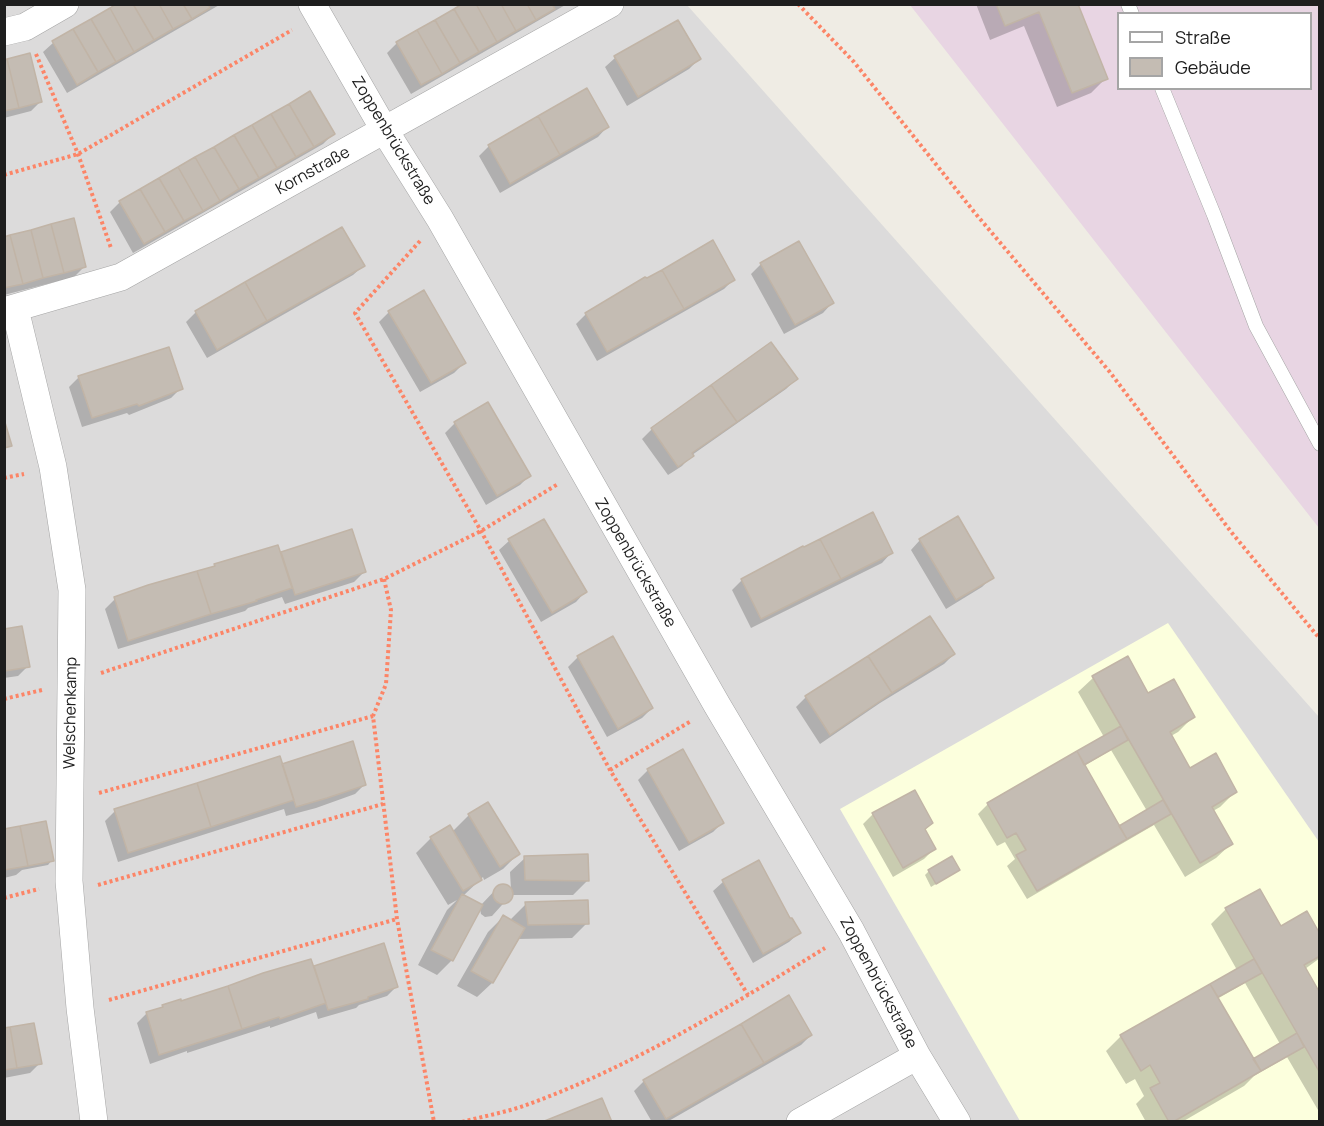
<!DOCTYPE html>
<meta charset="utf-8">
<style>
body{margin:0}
#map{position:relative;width:1324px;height:1126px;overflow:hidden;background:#efece4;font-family:Manrope,sans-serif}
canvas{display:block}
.frame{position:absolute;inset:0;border:6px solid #1e1e1e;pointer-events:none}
.legend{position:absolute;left:1117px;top:12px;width:195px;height:78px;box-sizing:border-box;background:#fff;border:2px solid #a5a5a5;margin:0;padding:8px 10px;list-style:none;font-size:18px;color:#1e1e1e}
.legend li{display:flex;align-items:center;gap:12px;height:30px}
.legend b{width:30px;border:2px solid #a5a5a5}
</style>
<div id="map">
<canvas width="1324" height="1126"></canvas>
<div class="frame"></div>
<ul class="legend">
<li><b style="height:8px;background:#fff"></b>Straße</li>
<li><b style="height:16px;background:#c4bcb3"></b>Gebäude</li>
</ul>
</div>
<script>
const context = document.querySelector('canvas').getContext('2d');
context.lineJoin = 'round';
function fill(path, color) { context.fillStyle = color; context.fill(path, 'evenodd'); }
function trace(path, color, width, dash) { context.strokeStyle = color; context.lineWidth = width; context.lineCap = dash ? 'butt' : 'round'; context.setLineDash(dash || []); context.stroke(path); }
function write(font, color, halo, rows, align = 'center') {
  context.font = font + ' Manrope,sans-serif'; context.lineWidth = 5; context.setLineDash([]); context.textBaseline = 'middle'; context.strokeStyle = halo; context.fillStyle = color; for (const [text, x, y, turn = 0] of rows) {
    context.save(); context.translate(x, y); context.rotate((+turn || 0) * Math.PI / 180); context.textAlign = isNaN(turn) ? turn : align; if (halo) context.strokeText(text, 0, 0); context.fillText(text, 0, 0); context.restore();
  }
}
const residential = new Path2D(`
 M5,5H687L1319,717V1121L5,1122Z`);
const industrial = new Path2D(`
 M910,5H1319V528ZM1118,14H1310V88H1118Z`);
const education = new Path2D(`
 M1168,623L1319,842V1121H1020L840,809Z`);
const shadow = new Path2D(`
 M119,4H221L67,93L43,52L53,43Z
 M465,4H567L411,94L387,53L397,43Z
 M976,4H1076L1106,78L1091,93L1057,107L1024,26L990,40Z
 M677,22L699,59L689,69L627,106L605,67L615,58Z
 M4,61L41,101L31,111L4,118Z
 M310,94L333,134L323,144L133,253L110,212L120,202Z
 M607,127L598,137L500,193L479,156L489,146Z
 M4,238L84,267L74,277L4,295Z
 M761,264L832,303L823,313L784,334L751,274Z
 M363,266L353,275L207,358L186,322L196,312Z
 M645,279H734L724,289L597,361L576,324L586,314Z
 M389,312L464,363L454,373L420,392L379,322Z
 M79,377L181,388L171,398L129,415L127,413L82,427L69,387Z
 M796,379L786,389L692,455L682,466L668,475L642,439L652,429Z
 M455,423L530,475L520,485L486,505L445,433Z
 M351,531L364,572L354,582L285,604L282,597L248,608L245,611L118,649L105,609L115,599L280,554Z
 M920,540L992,577L982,587L946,609L911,550Z
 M509,541L585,592L576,602L541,622L499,550Z
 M891,553L882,563L751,628L732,590L742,580Z
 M4,630L28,666L18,676L4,678Z
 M954,654L944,664L880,703L820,744L796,707L806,697Z
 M578,657L652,708L642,718L607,737L568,667Z
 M1127,658L1148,695L1193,717L1178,732L1171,736L1190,770L1235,792L1220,807L1213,811L1231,844L1216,858L1185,877L1154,825L1027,899L1007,866L1015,859L1005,842L997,846L978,814L988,804L1104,737L1078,692L1093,678ZM1111,750L1147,811L1118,828L1084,766Z
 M281,765L365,784L355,794L316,808L286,816L284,809L118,862L105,821L115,811Z
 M648,770L723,822L713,832L679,851L638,780Z
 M873,814L932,823L924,831L934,849L924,859L893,877L863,824Z
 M469,815L518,854L503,869L484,880L483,877L463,896L481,905L498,887L506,886L511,890L510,872L525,858L588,880L573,895H511L492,916L485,917L481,914L480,909L452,960L437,975L418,965L447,910L457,900L448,905L416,853L431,838L452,832Z
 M4,830L52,860L48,865L22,870L16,875L4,878Z
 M758,862L790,920L799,933L789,942L753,963L713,891L723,882Z
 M958,870L931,887L925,875L929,871Z
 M1259,891L1281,928L1320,937V958L1305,969L1320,996V1109L1318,1110L1287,1057L1254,1076L1244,1086L1182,1122H1146L1136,1104L1144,1096L1135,1079L1126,1084L1106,1051L1121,1036L1237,970L1211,924L1226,909ZM1245,983L1280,1044L1252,1060L1217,999Z
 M526,904L587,923L572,938L517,939L492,983L477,997L457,986L488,932L503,917L512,922L511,919Z
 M383,945L397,986L387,996L359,1005L356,1008L318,1019L316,1012L270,1028V1026L187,1053V1051L150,1064L137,1023L147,1013L313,968Z
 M4,1030L40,1063L30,1073L4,1078Z
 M811,1035L801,1045L667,1122H652L634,1091L644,1081Z`);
const building = new Path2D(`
 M116,4H133L154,40L134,52L110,8Z
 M133,4H159L173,29L154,40Z
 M159,4H183L192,19L173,29Z
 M183,4H208L210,8L192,19Z
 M462,4H476L497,42L479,52L454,9Z
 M476,4H501L516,31L497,42Z
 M501,4H527L536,20L516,31Z
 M527,4H552L555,9L536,20Z
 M996,4H1078L1108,79L1072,93L1039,12L1005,26Z
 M110,8L134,52L116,62L91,19Z
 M454,9L479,52L460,63L435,20Z
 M91,19L116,62L98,72L73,29Z
 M435,20L460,63L442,74L417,30Z
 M678,20L701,59L638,97L614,56Z
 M73,29L98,72L77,85L52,41Z
 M417,30L442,74L421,85L396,42Z
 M30,53L42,102L19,108L7,59Z
 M7,59L19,108L4,111V60Z
 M587,88L609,127L560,155L538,116Z
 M310,91L335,134L314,147L289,104Z
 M289,104L314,147L296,157L271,114Z
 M271,114L296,157L277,168L252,125Z
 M538,116L560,155L510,184L488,145Z
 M252,125L277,168L259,178L234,135Z
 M234,135L259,178L239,189L214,147Z
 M214,147L239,189L220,201L195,157Z
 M195,157L220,201L203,211L178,167Z
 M178,167L203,211L184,221L159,178Z
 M159,178L184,221L165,232L140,189Z
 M140,189L165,232L144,244L119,201Z
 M74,218L86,267L64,273L51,224Z
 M51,224L64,273L43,278L31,230Z
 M342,227L365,266L267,321L245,282Z
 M31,230L43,278L23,284L10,235Z
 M10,235L23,284L4,288V237Z
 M713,240L735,280L684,309L662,270Z
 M799,241L834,303L795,325L760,263Z
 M662,270L684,309L607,352L585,313L645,277L647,278Z
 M245,282L267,321L217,350L195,311Z
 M424,290L466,363L431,383L388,311Z
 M771,342L798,379L737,422L711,385Z
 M169,347L183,389L139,406L137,404L92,418L78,376Z
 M711,385L737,422L692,453L694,456L678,467L651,428Z
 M488,402L531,476L497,496L454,422Z
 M4,419L12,446L4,448Z
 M873,512L893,553L841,579L820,539Z
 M958,516L994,578L956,600L919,539Z
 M544,519L587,592L552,613L508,539Z
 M352,529L366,572L295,595L281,552Z
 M820,539L841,579L761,619L741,579L803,546L804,547Z
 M278,545L292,588L256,600L257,601L211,614L197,571L215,566L214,564Z
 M197,571L211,614L128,641L114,597L148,585Z
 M930,616L955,654L892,693L868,656Z
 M22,626L30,667L5,671L4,629Z
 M613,636L653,708L618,729L577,656Z
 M868,656L892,693L830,735L805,696Z
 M1128,656L1148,693L1174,679L1195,717L1170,732L1190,768L1216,753L1237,792L1212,807L1233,844L1200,863L1092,676Z
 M1121,726L1128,740L1084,765L1077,751Z
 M353,741L366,785L327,798L296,807L282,764Z
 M683,749L724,823L689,843L647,769Z
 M1077,751L1127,839L1037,891L1016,855L1026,850L1016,833L1007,838L987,803Z
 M280,756L294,800L211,827L197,783Z
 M197,783L211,827L128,853L114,809Z
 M915,790L933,823L925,829L936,849L903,868L872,813Z
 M1163,800L1171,814L1127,839L1119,826Z
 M488,802L520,854L500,867L468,814Z
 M46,821L54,861L28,866L20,826Z
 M450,825L482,880L463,891L430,837Z
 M20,826L28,866L4,870V829Z
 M588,854L589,881L525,880L524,856Z
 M952,856L960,870L936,884L928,870Z
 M759,860L790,918H792L801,933L763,954L722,880Z
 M493 894a10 10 0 1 1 20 0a10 10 0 1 1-20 0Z
 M1260,889L1281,926L1307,911L1320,934V956L1304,965L1320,993V1073L1225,908Z
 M462,894L483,905L453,961L431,950Z
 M588,900L589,924L528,925L525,902Z
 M503,915L525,928L493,983L471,971Z
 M384,943L398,987L368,997V999L328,1010L314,966Z
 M311,959L326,1003L280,1019L279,1017L242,1029L228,986L263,973Z
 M1254,959L1262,973L1218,997L1210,984Z
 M1210,984L1261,1071L1173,1122H1169L1150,1088L1160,1083L1150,1065L1141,1071L1120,1035Z
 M228,986L242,1029L159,1055L146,1012L163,1007L162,1005L181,999V1001Z
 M789,995L812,1035L764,1063L741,1024Z
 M34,1023L42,1064L17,1068L10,1027Z
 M741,1024L764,1063L666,1119L643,1080Z
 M10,1027L17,1068L4,1070V1028Z
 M1297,1033L1304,1047L1261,1071L1253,1059Z
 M602,1098L612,1122H542Z`);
const path = new Path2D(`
 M798,4L854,62L975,213L1109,371L1232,533L1320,639
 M36,54L78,154L111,248
 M4,175L78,154L292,30
 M420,241L355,313L481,531L610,770L748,995
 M4,478L24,474
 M384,579L391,610L386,684L373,716L397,919L434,1122
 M101,673L384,579L481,531L558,484
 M4,699L42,690
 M610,770L691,721
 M99,793L373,716
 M98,885L383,804
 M4,898L39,889
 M109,1000L397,919
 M462,1122C484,1116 508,1112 529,1104C633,1066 731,1006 825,948`);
const service = new Path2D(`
 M1128,4L1132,14
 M1162,88L1214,215L1256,326L1320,444`);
const minor = new Path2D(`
 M312,4L385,131L440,219L717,705L851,931L917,1056L957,1122
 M4,32L25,27L65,4
 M15,309L53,467L72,590L69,881L80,1008L94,1122
 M4,311L121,277L610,4
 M800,1122L917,1056`);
const streetNames = [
 ["Zoppenbrückstraße",393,141,59],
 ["Kornstraße",313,171,-29],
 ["Zoppenbrückstraße",635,563,60],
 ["Welschenkamp",71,713,-89],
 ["Zoppenbrückstraße",878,983,62]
];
fill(residential, '#dcdbdb');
fill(industrial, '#e8d5e3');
fill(education, '#fcffdd');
fill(shadow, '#0003');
fill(building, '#c4bcb3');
trace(building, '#c1b4a6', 1.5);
trace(service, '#a5a5a5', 15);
trace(minor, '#a5a5a5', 28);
trace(path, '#fc8567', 4, [3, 3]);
trace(service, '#fff', 14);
trace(minor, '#fff', 27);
write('16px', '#1e1e1e', '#fff', streetNames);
</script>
